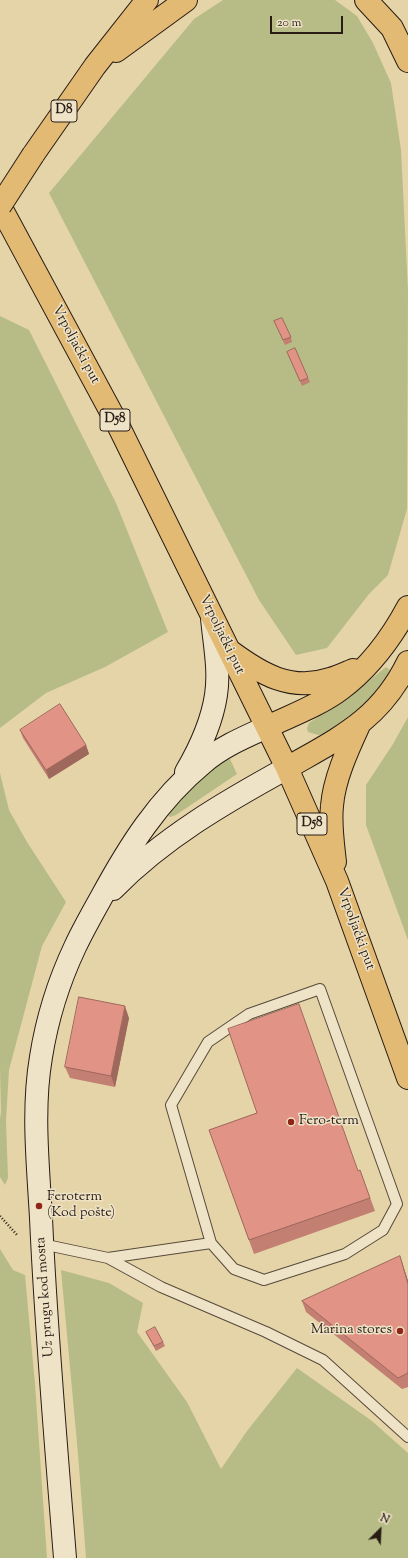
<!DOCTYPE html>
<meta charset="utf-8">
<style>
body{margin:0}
#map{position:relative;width:408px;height:1558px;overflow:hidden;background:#e5d4a8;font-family:"Sorts Mill Goudy",serif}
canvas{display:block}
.north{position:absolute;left:360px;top:1510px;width:40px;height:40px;-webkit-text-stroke:3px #eee3c6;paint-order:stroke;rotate:24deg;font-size:11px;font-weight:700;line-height:16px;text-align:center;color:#281c15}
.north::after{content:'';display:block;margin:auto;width:14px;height:18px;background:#281c15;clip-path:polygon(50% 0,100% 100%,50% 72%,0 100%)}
.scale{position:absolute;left:270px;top:16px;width:73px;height:18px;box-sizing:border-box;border:2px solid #281c15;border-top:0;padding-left:5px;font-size:12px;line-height:14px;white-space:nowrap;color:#281c15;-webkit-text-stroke:3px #eee3c6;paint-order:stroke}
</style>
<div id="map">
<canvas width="408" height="1558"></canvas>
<div class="north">N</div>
<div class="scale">20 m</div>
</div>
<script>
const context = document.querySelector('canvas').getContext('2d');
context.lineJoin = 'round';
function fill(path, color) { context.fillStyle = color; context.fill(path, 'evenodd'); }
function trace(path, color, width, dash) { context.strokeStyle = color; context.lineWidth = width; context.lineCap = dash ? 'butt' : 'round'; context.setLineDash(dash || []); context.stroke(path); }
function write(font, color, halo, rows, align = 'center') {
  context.font = font + ' "Sorts Mill Goudy",serif'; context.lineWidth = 3; context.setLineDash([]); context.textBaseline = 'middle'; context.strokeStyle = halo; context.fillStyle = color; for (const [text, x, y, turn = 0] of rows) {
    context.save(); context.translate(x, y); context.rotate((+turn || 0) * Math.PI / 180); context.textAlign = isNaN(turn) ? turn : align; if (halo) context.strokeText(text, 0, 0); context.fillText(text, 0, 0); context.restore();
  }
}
const green = new Path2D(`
 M223,0H335L357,16L373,43L391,83L401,150L408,291L407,509L388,575L369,594L327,648L296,655L259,600L49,193L194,19Z
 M0,316L29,330L116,503L168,632L105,667L46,693L0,728Z
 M386,667L390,670L378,693L364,709L328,734L318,735L308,732L307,728L309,723L356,691Z
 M408,717V940L366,825V785L393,744Z
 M230,759L237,774L176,815L170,817L165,813L216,762Z
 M0,773L9,810L27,842L66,902L42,946L9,1070L6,1121L8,1178L5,1185L0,1177V1119L1,1112L0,1068Z
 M0,1249L13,1270L25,1275L35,1384L47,1558H0Z
 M61,1270L109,1283L143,1303L137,1332L187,1402L221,1469L247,1431L297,1368L372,1421L408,1453V1558H86L78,1454Z`);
const path = new Path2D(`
 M0,1216L18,1236`);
const lane = new Path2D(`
 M320,989L397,1204L383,1230L345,1254L264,1280L234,1269L211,1243L171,1105L208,1042L249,1014Z
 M42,1244L108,1258L211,1243
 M108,1258L161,1287L266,1332L323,1360L408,1437`);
const secondary = new Path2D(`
 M186,772C200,748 212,722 216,695C220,670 214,642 212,618
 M113,889C163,838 225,802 287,768
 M65,1558C56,1445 46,1331 41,1218C38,1164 32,1110 41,1057C47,1019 59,981 75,947C83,930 92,914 101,898C128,848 158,800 203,763C221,747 245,737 267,727`);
const primary = new Path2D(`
 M366,0L392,28L408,61
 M116,51L186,0
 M33,155L95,66L147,0
 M0,206L118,425L287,768L337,881L408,1078
 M230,651C261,674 291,692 330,679C338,677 346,673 353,670
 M267,727C290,716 320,705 341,689C370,667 391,639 408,607
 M287,768C339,738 380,720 408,662
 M335,862C333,844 330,824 332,806C334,779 348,749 359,725`);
const primaryBridge = new Path2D(`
 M0,206L33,155`);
const wall = new Path2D(`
 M274,321L291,337L292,342L285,345Z
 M287,352L308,378L310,382L302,386Z
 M20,730L86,745L89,754L49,779L23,738Z
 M129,1018L115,1087L70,1078L65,1067Z
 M257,1113L358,1171L360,1170L375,1211L254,1254L209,1130Z
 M400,1256L408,1281V1387L402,1389L306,1312L302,1301Z
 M146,1332L163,1342L165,1346L156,1351L148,1336Z`);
const shadedWall = new Path2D(`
 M86,745L89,754L49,779L46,770Z
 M125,1006L129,1018L115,1087L111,1076Z
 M400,1256L408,1281V1284Z`);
const building = new Path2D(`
 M282,318L291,337L283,340L274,321Z
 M295,348L308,378L300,381L287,352Z
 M60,704L86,745L46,770L20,730Z
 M79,997L125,1006L111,1076L65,1067Z
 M299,1004L358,1171L360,1170L370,1198L249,1240L209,1130L257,1113L228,1029Z
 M400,1256L408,1284V1373L398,1378L302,1301Z
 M155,1327L163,1342L154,1346L146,1332Z`);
const markers = [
 [291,1122,4,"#8f2418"],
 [39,1206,4,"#8f2418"],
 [400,1331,4,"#8f2418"]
];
const shields = [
 [64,111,26],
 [115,420,30],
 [312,824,30]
];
const shieldNames = [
 ["D8",64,111],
 ["D58",115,420],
 ["D58",312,824]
];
const streetNames = [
 ["Vrpoljački put",75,345,62],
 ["Vrpoljački put",221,635,64],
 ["Vrpoljački put",355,929,70],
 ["Uz prugu kod mosta",46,1297,-94]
];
const poiNames = [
 ["Fero-term",299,1122],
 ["Feroterm",47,1198],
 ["(Kod pošte)",47,1214],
 ["Marina stores",392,1331,"right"]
];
fill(green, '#b7bc86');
trace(lane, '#574a3a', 12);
trace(secondary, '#281c15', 24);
trace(primary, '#281c15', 24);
trace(path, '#281c15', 2.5, [1, 2]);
trace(lane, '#eee3c6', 10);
trace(secondary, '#eee3c6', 22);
trace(primary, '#e2ba74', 22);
trace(primaryBridge, '#281c15', 24, []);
trace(primaryBridge, '#e2ba74', 22);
fill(wall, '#c27f72');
fill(shadedWall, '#9e685d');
fill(building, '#e19485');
trace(building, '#9e685d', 1);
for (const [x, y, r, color] of markers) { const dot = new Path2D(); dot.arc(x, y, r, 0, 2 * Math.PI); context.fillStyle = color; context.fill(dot); trace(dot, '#eee3c6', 1.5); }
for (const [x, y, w] of shields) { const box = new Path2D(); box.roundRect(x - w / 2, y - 11, w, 22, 3); context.fillStyle = '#eee3c6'; context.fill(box); trace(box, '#281c15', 1); }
write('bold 13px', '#281c15', null, shieldNames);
write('14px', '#281c15', '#eee3c6', streetNames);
write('14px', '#281c15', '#eee3c6', poiNames, 'left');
</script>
